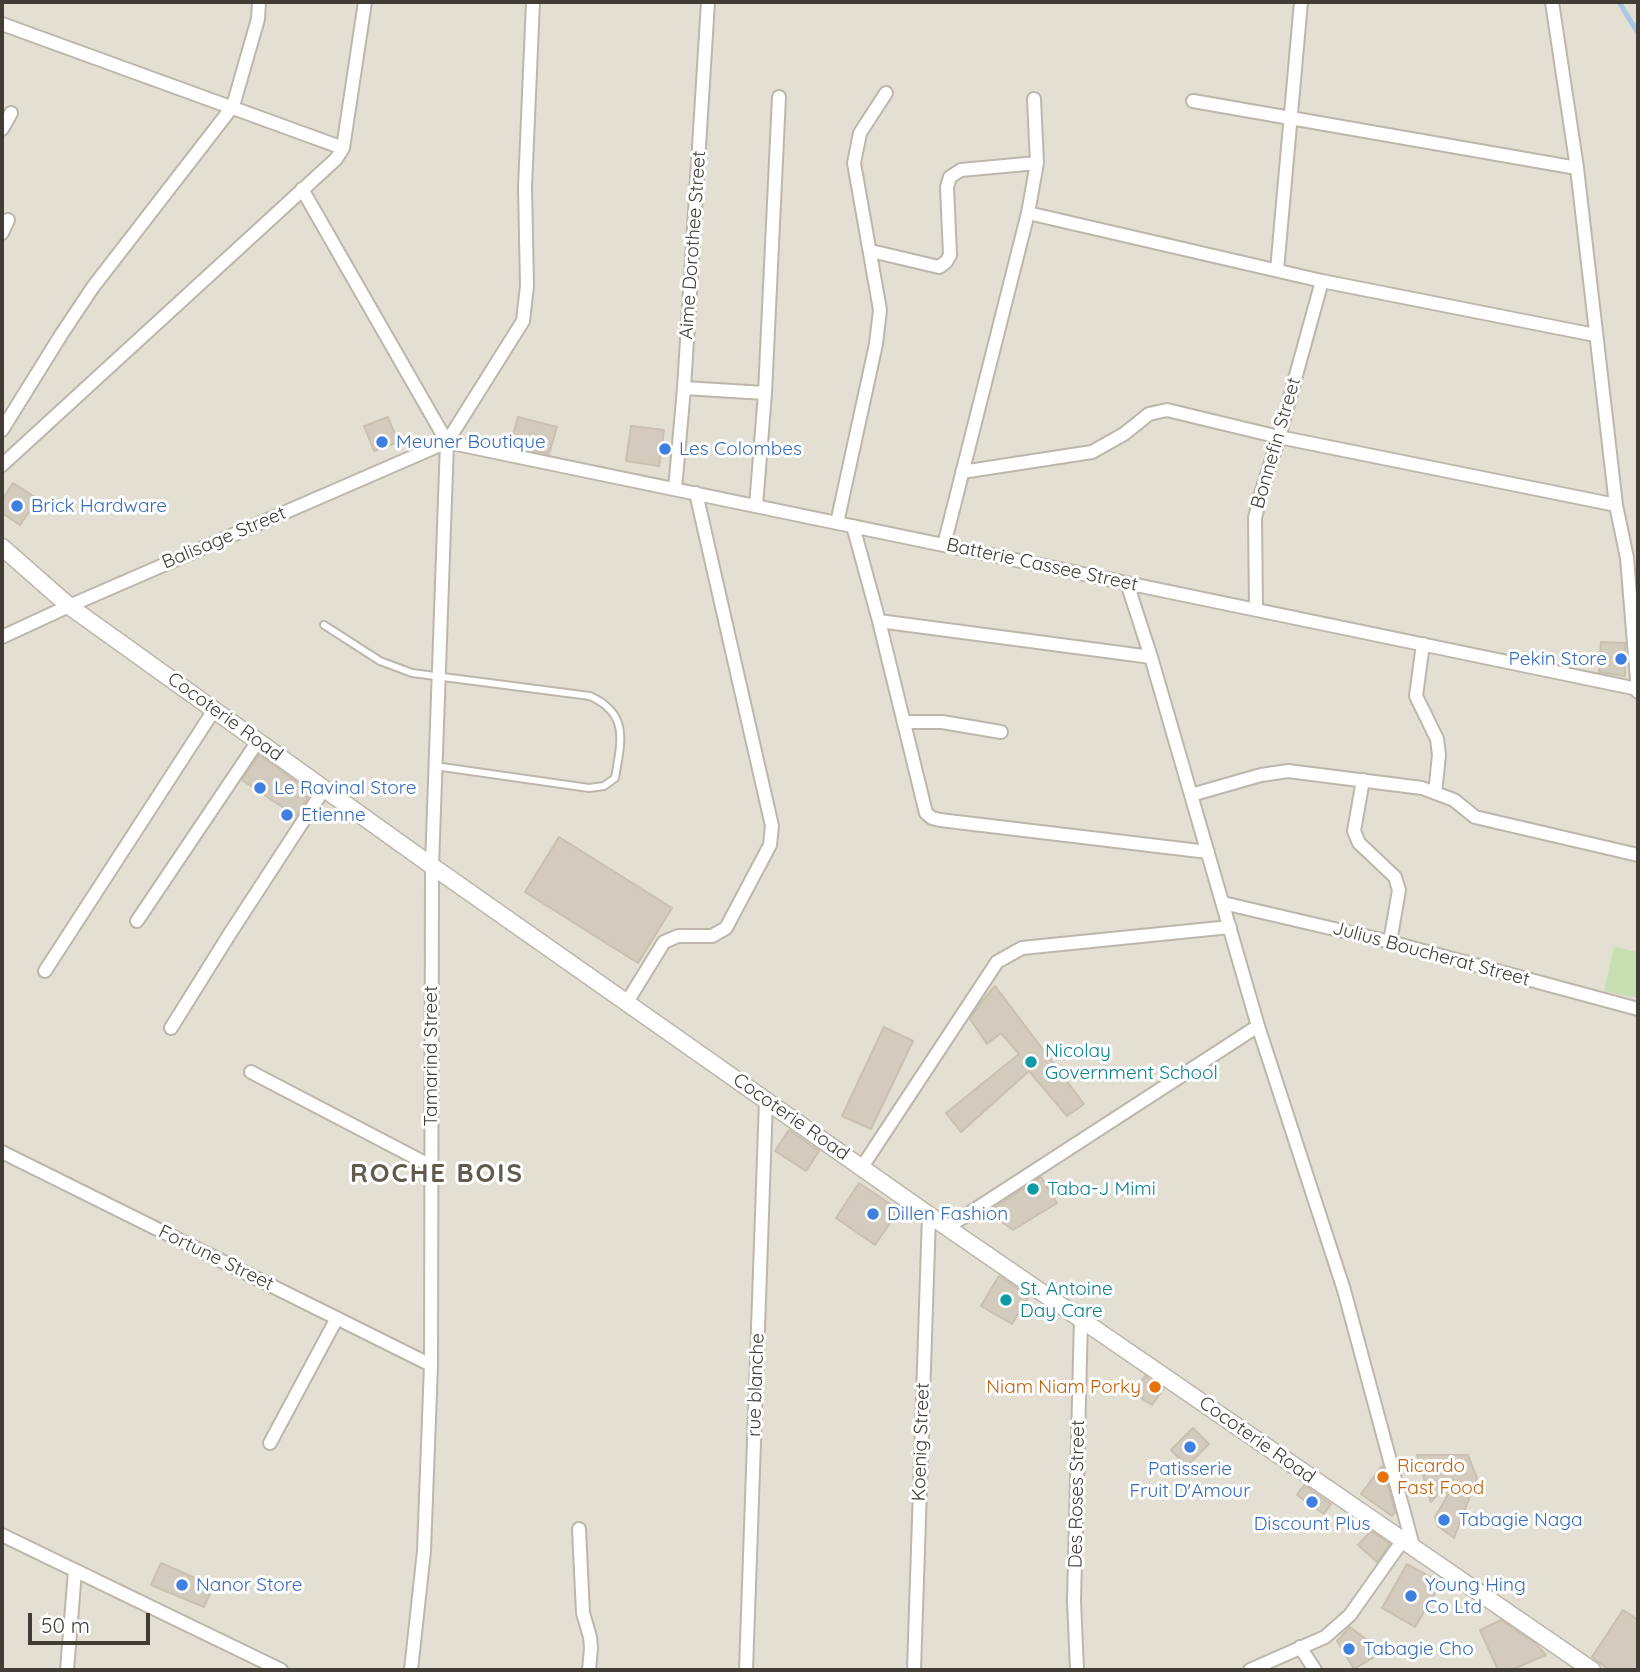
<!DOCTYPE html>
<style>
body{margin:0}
#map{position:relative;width:1640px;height:1672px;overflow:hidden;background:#f0ede4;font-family:Quicksand,sans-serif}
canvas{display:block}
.frame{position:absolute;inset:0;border:4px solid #413d35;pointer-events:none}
.scale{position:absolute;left:28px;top:1613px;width:122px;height:32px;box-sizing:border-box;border:4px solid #413d35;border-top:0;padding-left:9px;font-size:21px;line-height:24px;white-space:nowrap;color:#413d35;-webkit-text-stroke:5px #fff;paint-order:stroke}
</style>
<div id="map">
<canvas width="1640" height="1672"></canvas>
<div class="frame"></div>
<div class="scale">50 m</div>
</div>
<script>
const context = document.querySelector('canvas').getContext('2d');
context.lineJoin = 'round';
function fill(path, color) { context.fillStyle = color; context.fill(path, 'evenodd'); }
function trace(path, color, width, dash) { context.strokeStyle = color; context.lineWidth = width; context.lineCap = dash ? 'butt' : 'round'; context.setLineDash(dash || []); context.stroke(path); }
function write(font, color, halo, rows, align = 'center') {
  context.font = font + ' Quicksand,sans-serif'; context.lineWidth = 6; context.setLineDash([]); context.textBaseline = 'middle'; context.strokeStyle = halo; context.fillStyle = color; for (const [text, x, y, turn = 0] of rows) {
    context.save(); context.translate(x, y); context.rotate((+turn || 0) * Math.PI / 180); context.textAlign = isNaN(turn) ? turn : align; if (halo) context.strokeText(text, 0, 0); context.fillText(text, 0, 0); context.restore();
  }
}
const residential = new Path2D(`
 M2,2H971L974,3L978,2H1638V1670H2Z`);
const green = new Path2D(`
 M1614,947L1638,952V998L1604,991Z`);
const stream = new Path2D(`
 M1619,2L1638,33`);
const building = new Path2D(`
 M388,417L398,442L374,451L364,426Z
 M518,417L557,427L549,454L510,446Z
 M631,426L664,430L659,466L626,461Z
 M13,483L38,499L20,525L2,513V500Z
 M1601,642L1625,643V676L1599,672Z
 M259,755L311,792L296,816L242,780Z
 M559,837L672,908L638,963L525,892Z
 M995,986L1084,1104L1067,1116L1029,1071L961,1132L946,1113L1019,1054L1001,1033L987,1044L970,1019L980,1004Z
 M884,1027L913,1041L871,1129L842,1116Z
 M789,1130L819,1151L806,1171L775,1151Z
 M1041,1177L1057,1203L1013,1230L988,1212Z
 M859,1183L899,1210L875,1245L836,1218Z
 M999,1276L1029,1296L1012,1324L981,1306Z
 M1145,1376L1163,1389L1152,1405L1133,1393Z
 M1193,1428L1209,1444L1187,1466L1171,1450Z
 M1417,1455H1468L1477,1478L1454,1538L1438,1526L1435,1517L1448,1495L1441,1490L1431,1502Z
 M1382,1466L1395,1512L1392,1516L1361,1494Z
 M1304,1485L1331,1504L1324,1514L1297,1495Z
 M1371,1531L1390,1544L1377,1562L1358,1545Z
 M161,1563L213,1586L204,1607L151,1585Z
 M1407,1564L1441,1583L1415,1627L1382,1608Z
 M1623,1610L1638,1620V1670H1609L1592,1657Z
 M1501,1620L1535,1643L1546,1655L1511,1670H1498L1480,1630Z
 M1350,1627L1383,1652L1354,1669L1337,1641Z`);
const service = new Path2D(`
 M324,625L380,661L412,673L590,696C630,714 621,742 615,778L604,786L589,788L435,766`);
const minor = new Path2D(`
 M1552,2L1577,168L1616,505L1627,558L1638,692
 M2,24L343,148
 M1193,101L1577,168
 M2,129L11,113
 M302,189L447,442
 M1028,213L1322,281L1595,335
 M2,233L8,220
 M871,251L939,267L946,262L950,255L947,187L950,177L961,170L1037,163
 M1277,270L1301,2
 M684,388L765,393L779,97
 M2,430L61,335L93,287L233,106L258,19L259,2
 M447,442L1638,689
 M447,442L523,321L527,286L525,187L533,2
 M2,465L336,159L343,148L365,2
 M962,472L1092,452L1124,434L1149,414L1167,410L1279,437L1616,505
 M675,489L684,388L708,2
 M756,506L765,393
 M837,523L876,344L880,310L854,163L860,133L886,93
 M853,526L879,621L926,813L932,818L940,820L1208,852
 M944,545L1028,213L1037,163L1034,99
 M1127,583L1151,657L1258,1026L1344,1290L1413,1546
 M1256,609L1255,518L1260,497L1279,437L1322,281
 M879,621L1151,657
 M2,637L69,606L447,442
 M1423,644L1416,696L1437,739L1439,755L1435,793
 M904,722H942L1001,732
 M1363,780L1354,831L1359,843L1395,877L1399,890L1390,942
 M1191,795L1261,775L1288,771L1422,788L1454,800L1475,817L1638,855
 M1223,903L1390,942L1638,1009
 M137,921L258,741
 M45,971L214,710
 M627,1002L664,942L678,936H712L726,928L770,845L772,826L696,493
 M171,1028L229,935L324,789
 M251,1072L431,1166
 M2,1152L431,1365
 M862,1167L997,962L1022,948L1230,927
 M948,1227L1258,1026
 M270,1443L337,1318
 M579,1529L583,1613L590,1637L591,1648L589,1670
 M2,1535L281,1670
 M1300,1647L1315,1670
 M67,1670L75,1571
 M411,1670L424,1551L431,1365L432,866L447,442
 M746,1670L766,1100
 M914,1670L929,1215
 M1077,1670L1074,1600L1081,1318
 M1250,1670L1325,1637L1350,1615L1403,1540`);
const tertiary = new Path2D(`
 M2,547L69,606L432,866L929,1215L1592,1670`);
const markers = [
 [382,442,7,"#3f7fe0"],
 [665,449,7,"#3f7fe0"],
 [17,506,7,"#3f7fe0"],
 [1621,659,7,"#3f7fe0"],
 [260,788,7,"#3f7fe0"],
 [287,815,7,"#3f7fe0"],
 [1031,1062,7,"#0f9aa8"],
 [1033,1189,7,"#0f9aa8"],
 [873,1214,7,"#3f7fe0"],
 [1006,1300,7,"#0f9aa8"],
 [1155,1387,7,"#e8710a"],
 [1190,1447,7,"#3f7fe0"],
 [1383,1477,7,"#e8710a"],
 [1312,1502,7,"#3f7fe0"],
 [1444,1520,7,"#3f7fe0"],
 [182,1585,7,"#3f7fe0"],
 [1411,1596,7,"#3f7fe0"],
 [1349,1649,7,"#3f7fe0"]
];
const streetNames = [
 ["Aime Dorothee Street",693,245,-86],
 ["Bonnefin Street",1276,443,-74],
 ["Balisage Street",224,538,-23],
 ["Batterie Cassee Street",1042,565,12],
 ["Cocoterie Road",225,717,36],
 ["Julius Boucherat Street",1431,954,15],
 ["Tamarind Street",431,1056,-90],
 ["Cocoterie Road",791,1117,35],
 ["Fortune Street",216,1258,26],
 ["rue blanche",756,1385,-88],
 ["Cocoterie Road",1257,1440,35],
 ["Koenig Street",921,1442,-88],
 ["Des Roses Street",1077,1494,-89]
];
const shopNames = [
 ["Meuner Boutique",396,442],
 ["Les Colombes",679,449],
 ["Brick Hardware",31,506],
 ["Pekin Store",1607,659,"right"],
 ["Le Ravinal Store",274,788],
 ["Etienne",301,815],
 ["Dillen Fashion",887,1214],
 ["Patisserie",1190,1469,"center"],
 ["Fruit D'Amour",1190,1491,"center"],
 ["Tabagie Naga",1458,1520],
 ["Discount Plus",1312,1524,"center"],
 ["Nanor Store",196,1585],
 ["Young Hing",1425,1585],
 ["Co Ltd",1425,1607],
 ["Tabagie Cho",1363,1649]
];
const cultureNames = [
 ["Nicolay",1045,1051],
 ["Government School",1045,1073],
 ["Taba-J Mimi",1047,1189],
 ["St. Antoine",1020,1289],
 ["Day Care",1020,1311]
];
const foodNames = [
 ["Niam Niam Porky",1141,1387],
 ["Ricardo",1397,1466,"left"],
 ["Fast Food",1397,1488,"left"]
];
const districtNames = [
 ["ROCHE BOIS",437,1174]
];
fill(residential, '#e3dfd3');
fill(green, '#c8dfb1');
trace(stream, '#a7c9e6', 5);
fill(building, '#d3cbbe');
trace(building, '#c9c0af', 2);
trace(service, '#bdb7ab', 10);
trace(minor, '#bdb7ab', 16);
trace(tertiary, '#bdb7ab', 19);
trace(service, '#fff', 6);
trace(minor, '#fff', 12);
trace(tertiary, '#fff', 16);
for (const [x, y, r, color] of markers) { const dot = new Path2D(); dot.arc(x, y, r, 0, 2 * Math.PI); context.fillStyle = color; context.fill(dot); trace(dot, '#fff', 2.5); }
write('19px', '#413d35', '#fff', streetNames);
write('19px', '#366cbe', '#fff', shopNames, 'left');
write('19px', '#0d838f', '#fff', cultureNames, 'left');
write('19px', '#c56008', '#fff', foodNames, 'right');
context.letterSpacing = '2px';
write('bold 26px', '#625b4d', '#fff', districtNames);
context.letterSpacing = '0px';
</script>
